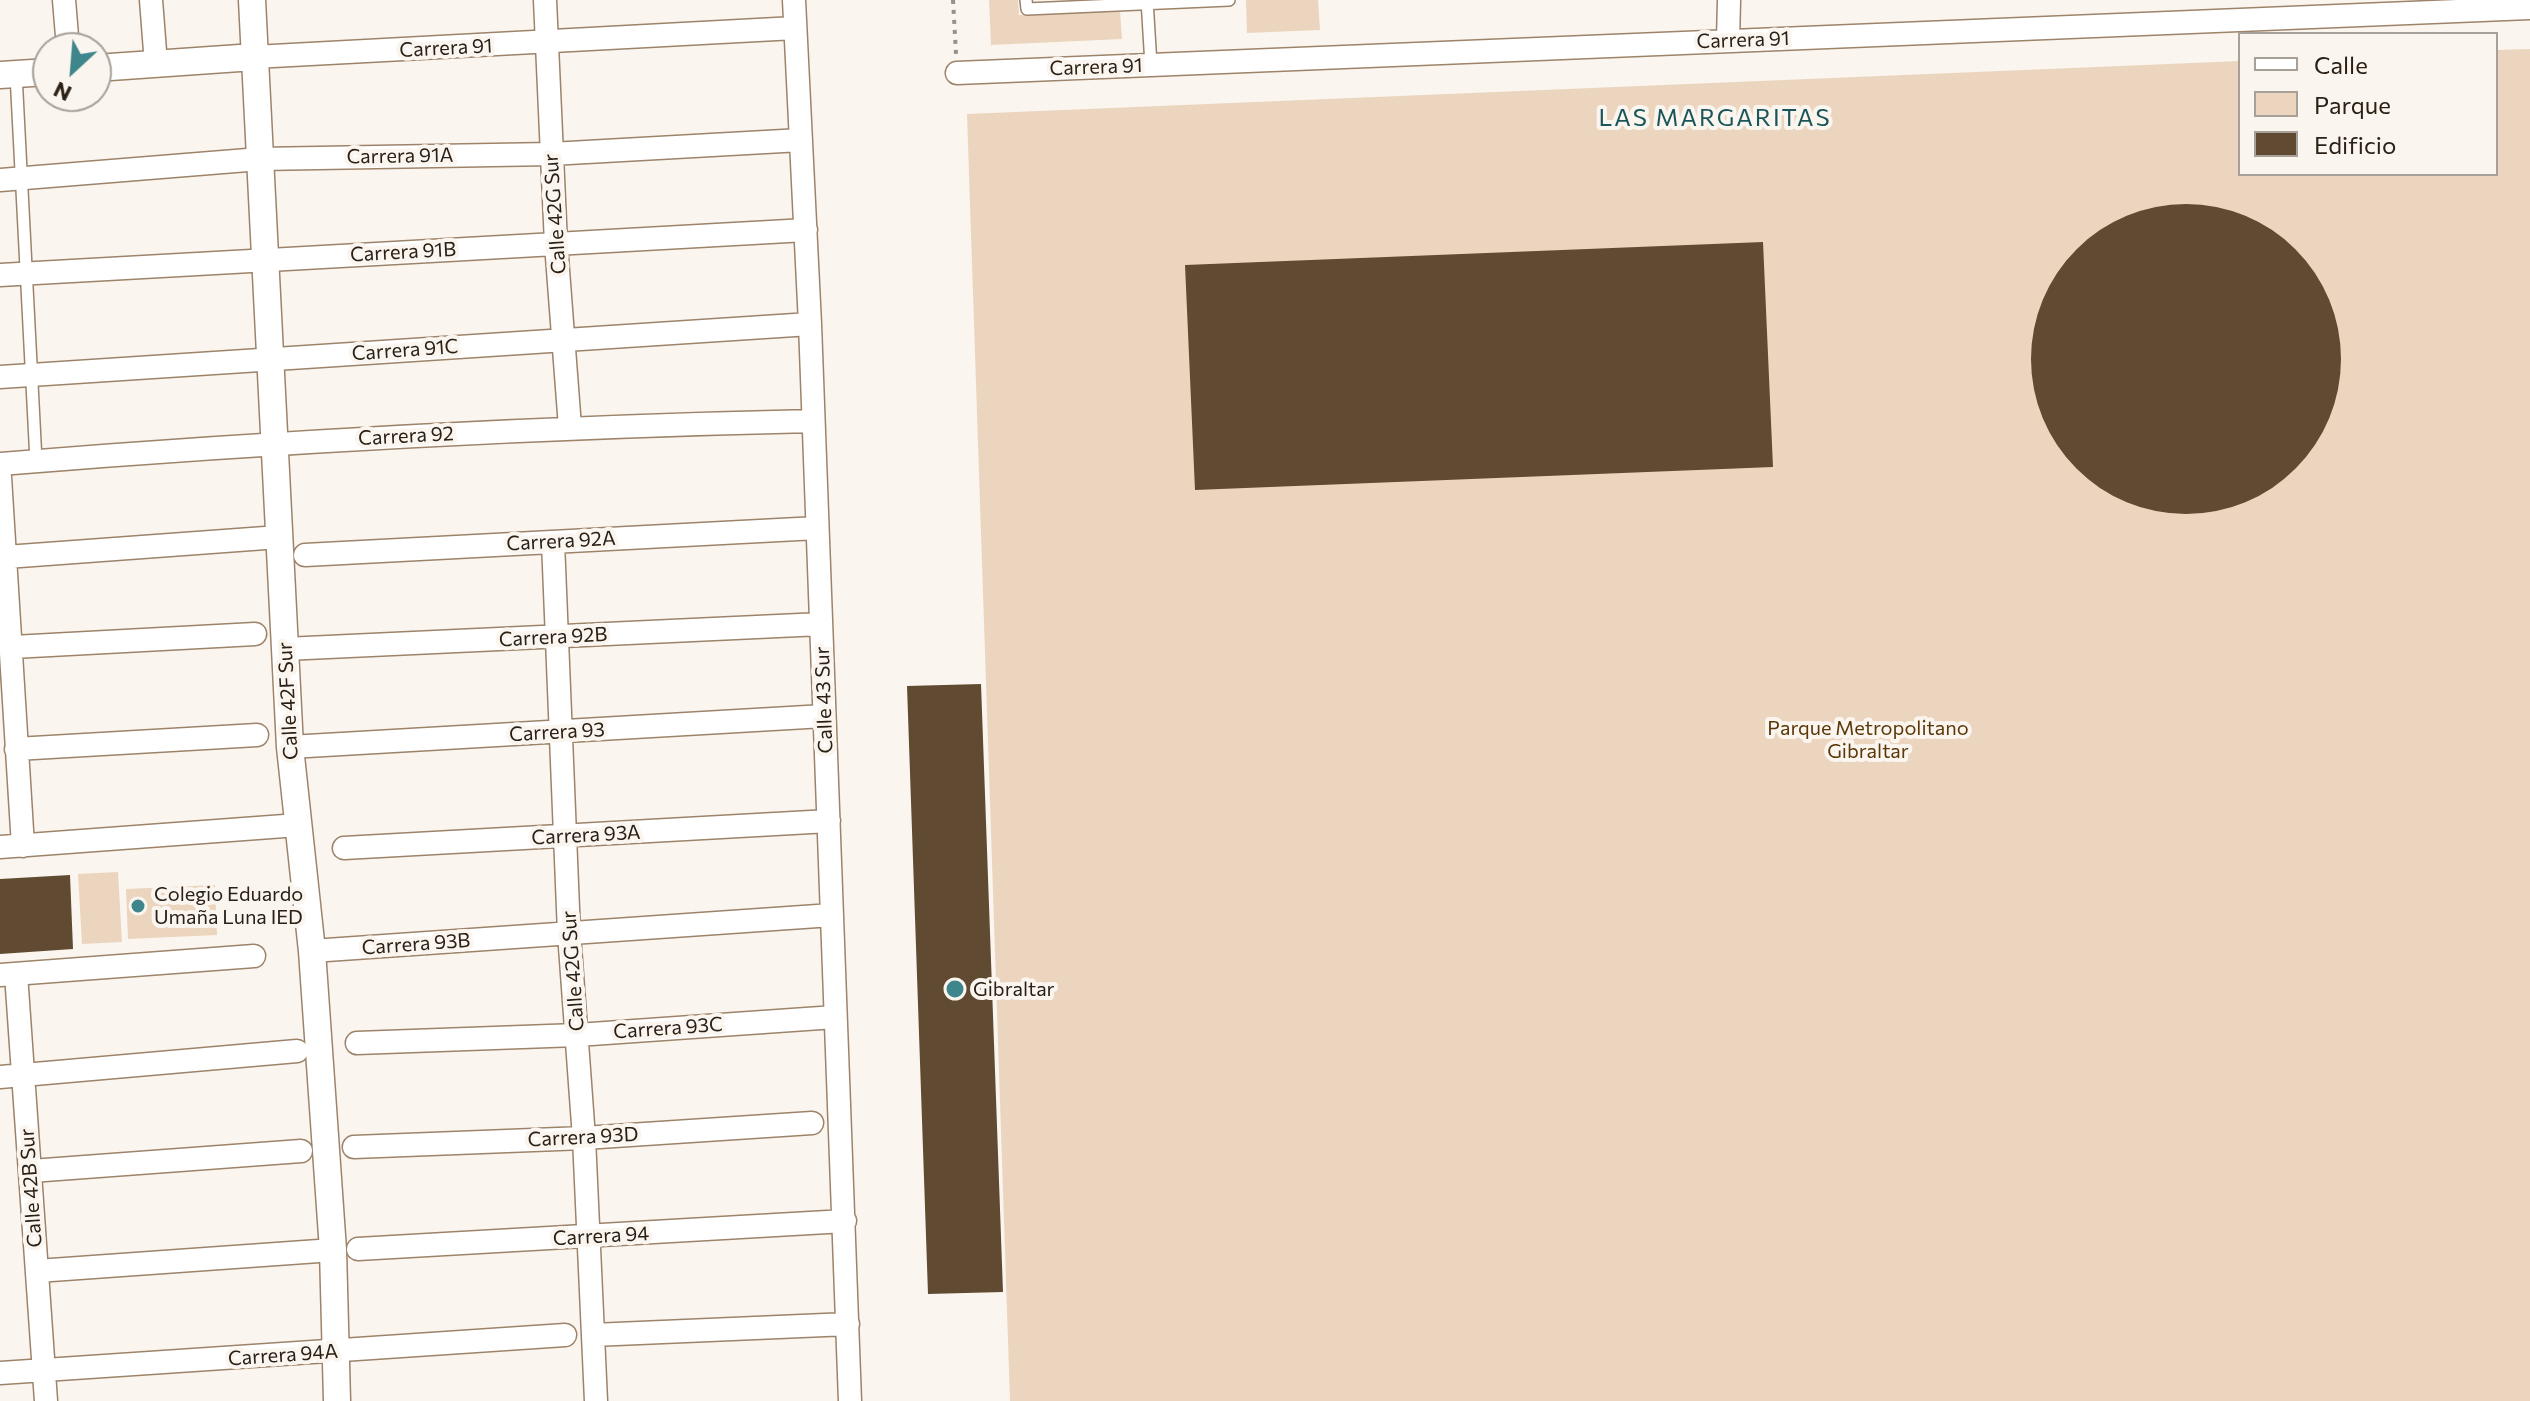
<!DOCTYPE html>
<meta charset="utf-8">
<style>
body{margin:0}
#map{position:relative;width:2530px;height:1401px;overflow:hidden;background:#fbf5ef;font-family:Commissioner,sans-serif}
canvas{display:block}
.legend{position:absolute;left:2238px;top:32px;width:260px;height:144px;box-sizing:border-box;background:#fbf5ef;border:2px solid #a7a098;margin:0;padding:10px 14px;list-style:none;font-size:24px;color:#2a2015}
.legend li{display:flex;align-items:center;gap:16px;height:40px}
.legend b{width:40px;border:2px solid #a7a098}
.north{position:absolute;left:32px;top:32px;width:80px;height:80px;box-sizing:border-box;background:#fbf5ef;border:2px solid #a7a098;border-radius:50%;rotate:206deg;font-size:22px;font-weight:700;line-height:32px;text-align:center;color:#2a2015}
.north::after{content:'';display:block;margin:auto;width:28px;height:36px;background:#3e868c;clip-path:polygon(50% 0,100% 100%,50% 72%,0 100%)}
</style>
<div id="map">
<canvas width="2530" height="1401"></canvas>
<ul class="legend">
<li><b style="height:10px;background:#fff"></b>Calle</li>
<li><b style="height:22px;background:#ecd5be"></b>Parque</li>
<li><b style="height:22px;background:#614a32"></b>Edificio</li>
</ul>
<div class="north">N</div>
</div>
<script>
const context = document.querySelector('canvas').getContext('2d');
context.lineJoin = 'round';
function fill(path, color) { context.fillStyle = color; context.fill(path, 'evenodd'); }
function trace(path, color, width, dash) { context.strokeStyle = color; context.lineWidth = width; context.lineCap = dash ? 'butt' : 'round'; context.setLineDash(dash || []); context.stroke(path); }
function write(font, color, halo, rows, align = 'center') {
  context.font = font + ' Commissioner,sans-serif'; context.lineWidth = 8; context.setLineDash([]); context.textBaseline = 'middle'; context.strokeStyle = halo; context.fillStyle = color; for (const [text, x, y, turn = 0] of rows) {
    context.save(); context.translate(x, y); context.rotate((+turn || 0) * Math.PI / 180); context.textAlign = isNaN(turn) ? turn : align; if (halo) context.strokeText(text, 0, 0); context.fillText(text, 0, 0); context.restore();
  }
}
const green = new Path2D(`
 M989,0H1018L1019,15L1120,11L1122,39L991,45Z
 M1246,0H1318L1320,30L1247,33Z
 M2530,49V1401H1010L967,114L2240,61V174H2496V50Z
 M118,872L122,942L82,944L78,874Z
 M215,885L217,935L128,939L126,889Z`);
const building = new Path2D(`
 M2031 359a155 155 0 1 1 310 0a155 155 0 1 1-310 0Z
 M1763,242L1773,467L1195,490L1185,265Z
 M981,684L1003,1292L928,1294L907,686Z
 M70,875L73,949L0,954V879Z`);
const path = new Path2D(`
 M953,0L956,54`);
const service = new Path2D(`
 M1026,0L1027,9L1229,0
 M1147,0L1151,65
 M16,74L36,461`);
const minor = new Path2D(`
 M64,0L68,48
 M151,0L156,64
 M545,0L556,244L570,427
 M794,0L810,324L850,1401
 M1728,41L1729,0
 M254,57L795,28
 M957,73L2530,8
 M0,180L260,159L551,154L801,140
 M0,275L806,230
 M0,377L810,324
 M0,464C271,442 542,427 813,421
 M0,477L23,846
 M553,542L569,933L584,1138L596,1401
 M305,555L817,528
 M6,557L279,537
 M13,647L255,634
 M285,649L821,624
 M290,747L824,716
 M16,749L257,735
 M0,847L298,825
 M344,848L829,821
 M312,951L832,915
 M16,974L46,1401
 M0,975L254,956
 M357,1043L577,1035L835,1017
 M0,1077L297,1051
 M354,1147L584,1138L812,1123
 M31,1171L301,1151
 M358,1249L845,1221
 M37,1271L333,1250
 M593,1335L848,1324
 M0,1373L565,1335`);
const tertiary = new Path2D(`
 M252,0L290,747L312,951L333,1250L337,1401
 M96,68L254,57
 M0,75L48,72`);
const markers = [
 [138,906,8,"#3e868c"],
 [955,989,10,"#3e868c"]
];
const streetNames = [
 ["Carrera 91",1743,40,-2],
 ["Carrera 91",446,48,-3],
 ["Carrera 91",1096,67,-2],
 ["Carrera 91A",400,156,-1],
 ["Calle 42G Sur",555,214,-94],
 ["Carrera 91B",403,252,-3],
 ["Carrera 91C",405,350,-4],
 ["Carrera 92",406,436,-3],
 ["Carrera 92A",561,541,-3],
 ["Carrera 92B",553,637,-3],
 ["Calle 43 Sur",824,700,-92],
 ["Calle 42F Sur",288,701,-93],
 ["Carrera 93",557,732,-3],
 ["Carrera 93A",586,835,-3],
 ["Carrera 93B",416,944,-4],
 ["Calle 42G Sur",573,971,-94],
 ["Carrera 93C",668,1028,-4],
 ["Carrera 93D",583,1137,-3],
 ["Calle 42B Sur",31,1188,-94],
 ["Carrera 94",601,1236,-3],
 ["Carrera 94A",283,1355,-4]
];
const parkNames = [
 ["Parque Metropolitano",1868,728],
 ["Gibraltar",1868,751]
];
const poiNames = [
 ["Colegio Eduardo",154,894],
 ["Umaña Luna IED",154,917],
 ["Gibraltar",973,989]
];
const quarterNames = [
 ["LAS MARGARITAS",1715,118]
];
fill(green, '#ecd5be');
fill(building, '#614a32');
trace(service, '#9d8369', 14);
trace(minor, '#9d8369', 25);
trace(tertiary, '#9d8369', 29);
trace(path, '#999189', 4, [4, 6]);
trace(service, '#fff', 11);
trace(minor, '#fff', 22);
trace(tertiary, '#fff', 26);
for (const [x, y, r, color] of markers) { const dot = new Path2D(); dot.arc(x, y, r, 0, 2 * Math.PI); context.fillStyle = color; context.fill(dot); trace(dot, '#fbf5ef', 3); }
write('20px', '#2a2015', '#fbf5ef', streetNames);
write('20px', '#5b3708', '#fbf5ef', parkNames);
write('20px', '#2a2015', '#fbf5ef', poiNames, 'left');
context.letterSpacing = '2px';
write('24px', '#195559', '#fbf5ef', quarterNames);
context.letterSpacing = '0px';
</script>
